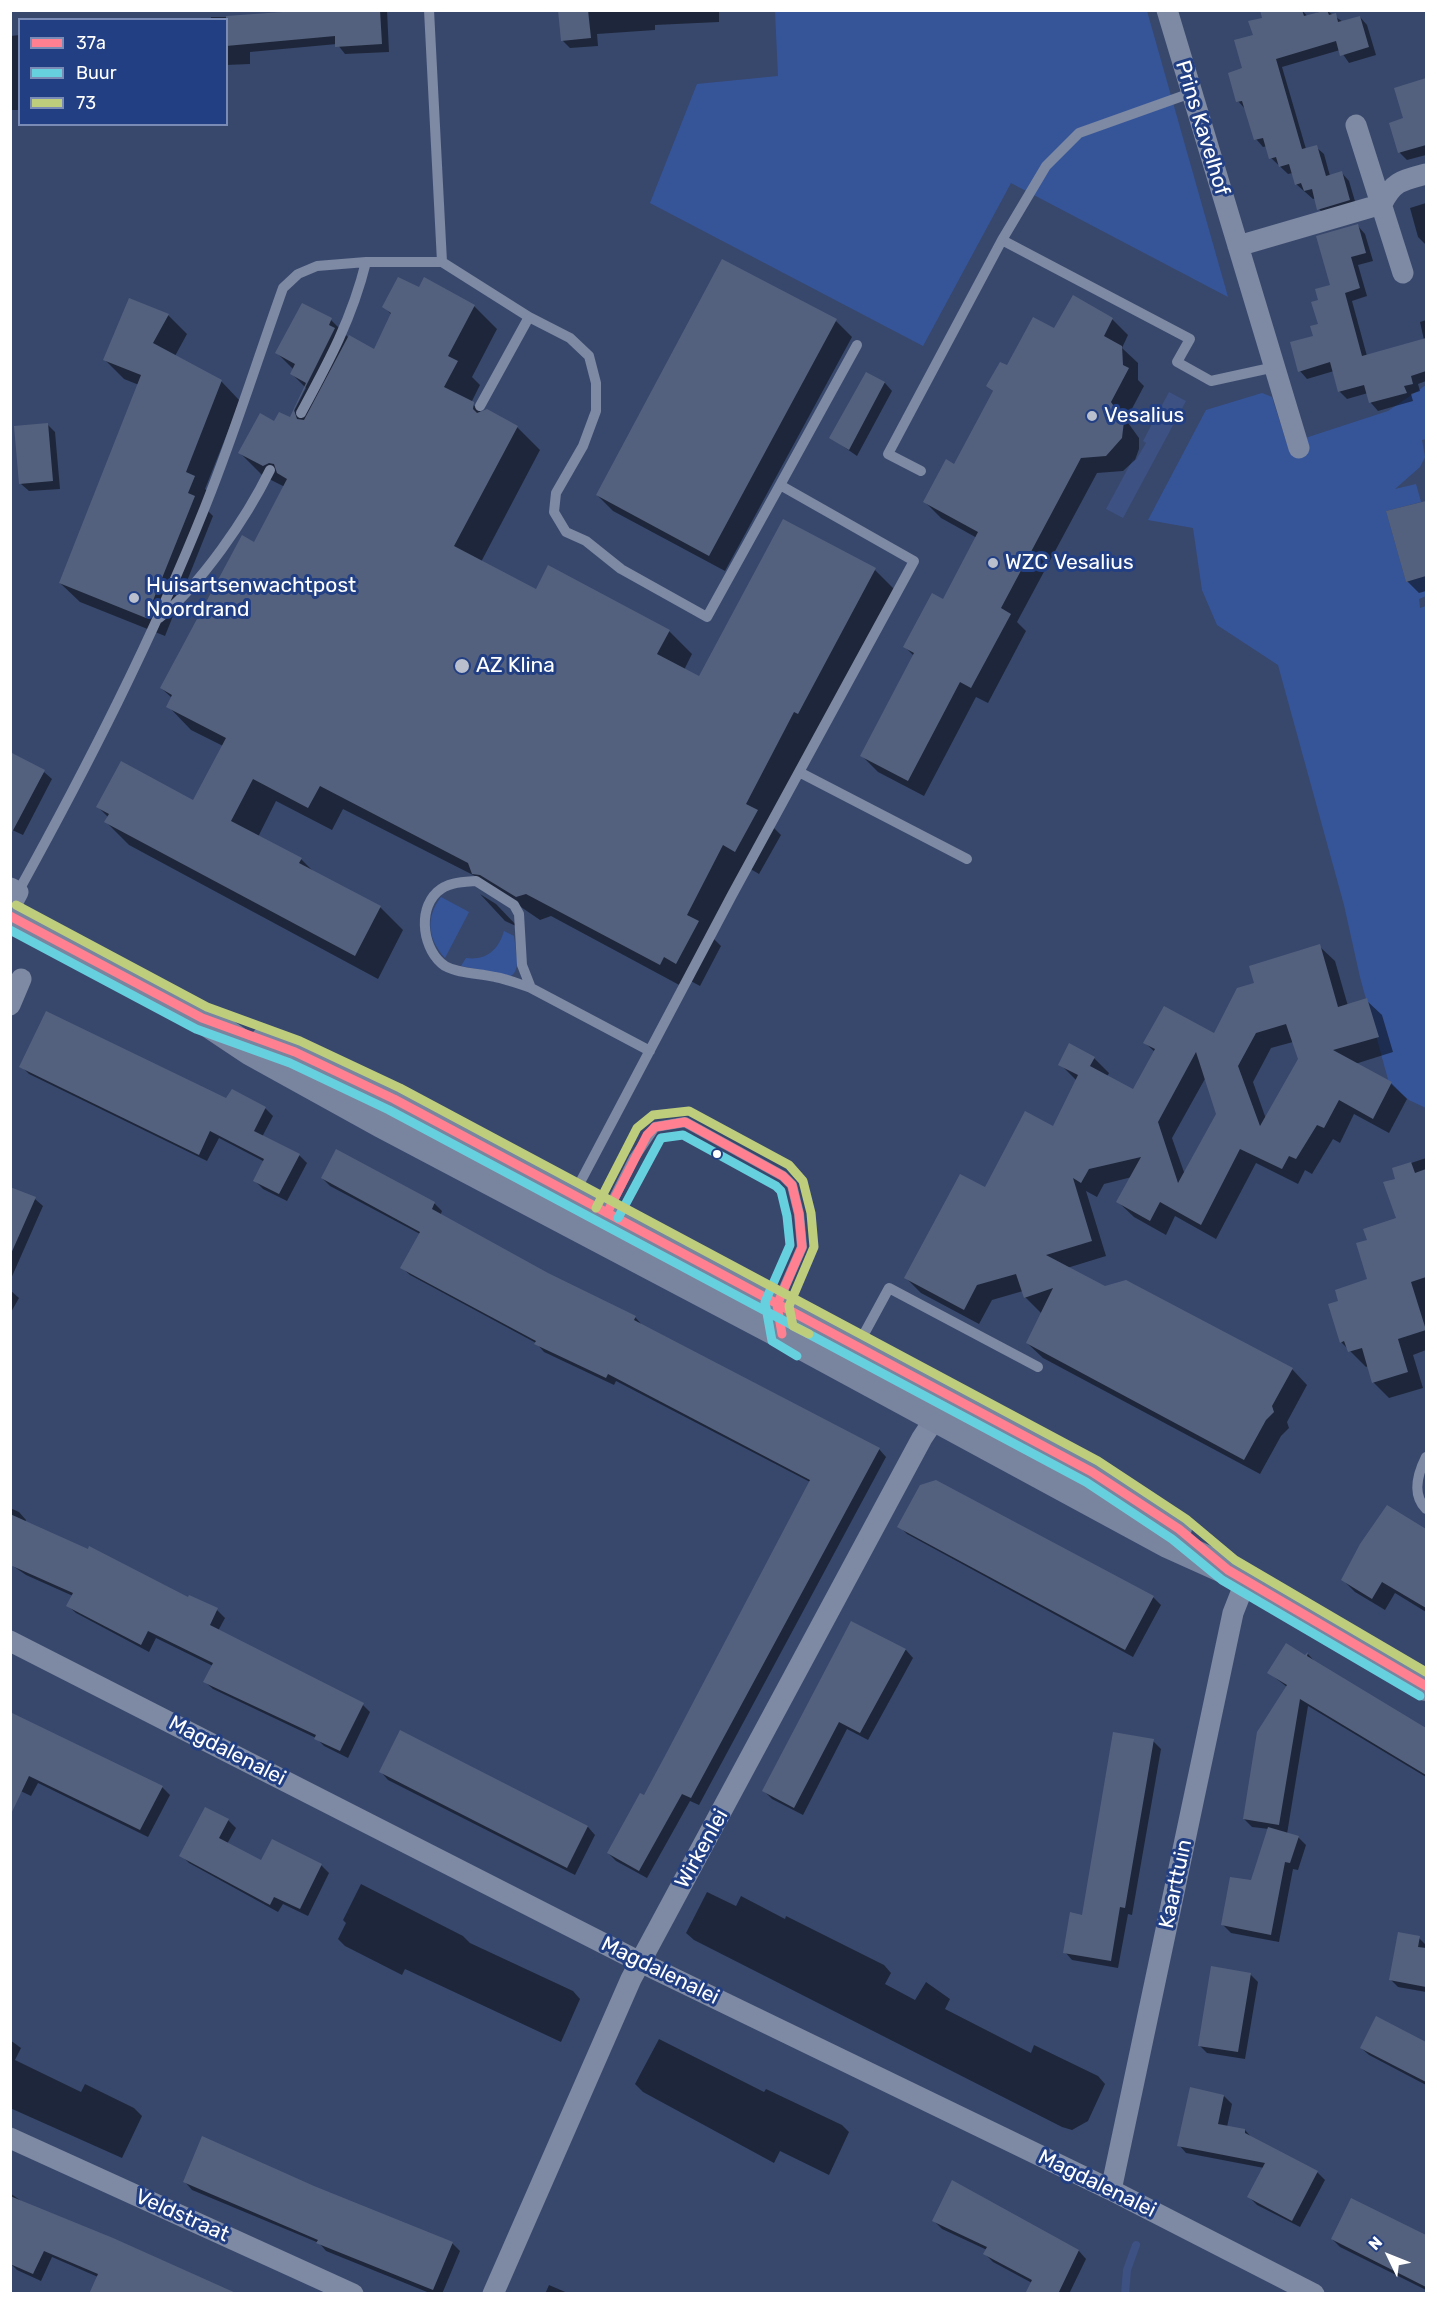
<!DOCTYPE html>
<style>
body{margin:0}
#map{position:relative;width:1437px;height:2304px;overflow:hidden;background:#38486d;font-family:Rubik,sans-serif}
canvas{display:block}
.frame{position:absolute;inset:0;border:12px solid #fff;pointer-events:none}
.legend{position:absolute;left:18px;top:18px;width:210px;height:108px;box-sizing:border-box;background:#223f83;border:2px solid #7a8cb5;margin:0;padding:8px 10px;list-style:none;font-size:18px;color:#fff}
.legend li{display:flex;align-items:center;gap:12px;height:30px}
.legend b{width:30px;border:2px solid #7a8cb5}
.north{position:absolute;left:1359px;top:2226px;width:60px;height:60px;-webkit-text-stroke:4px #223f83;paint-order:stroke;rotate:313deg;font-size:16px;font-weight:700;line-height:24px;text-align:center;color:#fff}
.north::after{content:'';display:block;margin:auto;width:21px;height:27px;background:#fff;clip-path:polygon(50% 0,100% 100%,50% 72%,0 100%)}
</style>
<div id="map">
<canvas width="1437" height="2304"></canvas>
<div class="frame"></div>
<ul class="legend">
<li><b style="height:8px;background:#ff8090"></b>37a</li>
<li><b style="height:8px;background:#66d0df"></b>Buur</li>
<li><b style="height:8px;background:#becd7c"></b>73</li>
</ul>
<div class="north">N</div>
</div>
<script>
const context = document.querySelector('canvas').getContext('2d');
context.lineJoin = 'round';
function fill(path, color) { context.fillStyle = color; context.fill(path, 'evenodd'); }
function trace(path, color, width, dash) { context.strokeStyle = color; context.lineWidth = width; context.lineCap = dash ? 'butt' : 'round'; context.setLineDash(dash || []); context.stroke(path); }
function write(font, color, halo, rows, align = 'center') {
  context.font = font + ' Rubik,sans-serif'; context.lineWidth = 6; context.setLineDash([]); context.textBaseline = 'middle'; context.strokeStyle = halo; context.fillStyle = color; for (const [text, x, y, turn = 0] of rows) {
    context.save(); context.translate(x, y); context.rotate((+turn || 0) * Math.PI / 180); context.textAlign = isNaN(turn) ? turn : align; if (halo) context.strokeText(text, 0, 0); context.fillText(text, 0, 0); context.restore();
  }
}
const green = new Path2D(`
 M775,11H1147L1228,297L1011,183L923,346L650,203L697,84L778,76Z
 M1426,385V439L1422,440L1425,457L1420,467L1395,489L1416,484L1421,502L1386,511L1406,582L1426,576V596L1419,599L1420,608L1426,606V1108L1409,1100L1389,1083L1360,977L1344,905L1278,665L1217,625L1202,590L1193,528L1148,520L1206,410L1262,393L1272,397L1287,444L1388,411Z
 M441,897L469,912L445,958C428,939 425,918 441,897Z
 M504,931L514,936C515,948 522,969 511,976L461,966L466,958C487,961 499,949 504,931Z`);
const water = new Path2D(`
 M1169,392L1186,401L1123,518L1106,509L1133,459L1136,460L1146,443L1143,441Z`);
const shadow = new Path2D(`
 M326,10H387L389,52L345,54L337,44L250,52V64L226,65V20H211V17H262Z
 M560,10H719V22L655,25V30L597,34L598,46L570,48L563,41Z
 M1302,10L1307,16L1326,10L1343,22L1360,17L1367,25L1376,55L1349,63L1340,50L1282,67L1306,149L1316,147L1324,154L1330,176L1342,173L1349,181L1357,208L1327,217L1319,209L1316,198L1313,199L1296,184L1293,173L1288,174L1271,158L1267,146L1263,147L1256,139L1246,110L1238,101L1254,36Z
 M20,35V110H10V36Z
 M1426,80V155L1407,160L1400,153L1405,119L1396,89Z
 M1426,203V245L1418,237L1410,208Z
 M1358,226L1365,234L1373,261L1358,265L1367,296L1352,301L1367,356L1424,340L1420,322L1426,320V381L1418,384L1420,391L1411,394L1413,401L1378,411L1371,403L1368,393L1347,399L1339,391L1334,371L1307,379L1300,371L1320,325V301L1331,286Z
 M420,289L474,306L497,329L472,377L480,385L471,403L482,413L517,427L540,450L481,562L536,591L669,631L692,654L684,670L699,678L875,570L898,593L770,824L781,835L759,874L747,867L711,936L721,946L700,986L687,979L683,987L551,916L540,920L477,877L343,809L332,830L276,801L258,837L301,859L315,873L380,907L403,930L378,979L129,845L106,822L109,818L98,807L193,802L223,746L191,730L168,706L172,698L161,688L255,544L285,487L263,476L240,453L275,423L290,419L306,388L292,374L294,370L277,353L331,320L348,337L375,351L392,315L384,307Z
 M168,315L187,334L175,356L221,381L240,401L205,489L214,497L208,511L213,516L165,636L80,602L60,583L139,385L124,379L105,360Z
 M1112,319L1128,335L1122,348L1138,363V380L1144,386L1126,420L1139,438V449L1135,460L1123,471L1097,473L1017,622L1026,631L988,703L976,697L924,796L878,772L862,756L914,656L905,647L944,601L977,538L941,518L925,502L955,466L994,392L987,386L1055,330Z
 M836,321L852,337L725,571L613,511L597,495Z
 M867,374L885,383L892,391L857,456L831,438Z
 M47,424L55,432L60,489L29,491L21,484Z
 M1426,502V591L1419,593L1407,581L1388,512Z
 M44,772L52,779L23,835L10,829Z
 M480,894L496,904L518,927L505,921Z
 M1319,946L1335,961L1348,1006L1366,1000L1382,1015L1393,1052L1355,1064L1391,1083L1407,1099L1389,1133L1354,1114L1340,1143L1333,1139L1312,1174L1305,1170L1298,1184L1256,1163L1216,1239L1175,1216L1166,1235L1134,1217L1118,1202L1132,1177L1104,1184L1097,1197L1086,1191L1106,1256L1067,1268L1105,1287L1292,1369L1307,1385L1287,1422L1289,1428L1281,1436L1260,1474L1043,1358L1027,1343L1042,1314L1025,1297L1023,1291L992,1300L979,1324L921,1293L906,1278L986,1189L1053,1128L1077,1081L1060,1064L1094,1058L1109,1073L1107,1077L1133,1091L1155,1052L1145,1043L1215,1035L1256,984ZM1293,1042L1299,1059L1266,1119L1253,1082L1271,1048ZM1206,1077L1218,1114L1185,1175L1172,1138Z
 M21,1066L265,1108L273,1116L262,1137L299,1155L307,1163L287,1201L263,1189L255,1181L265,1162L219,1138L207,1161L29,1074Z
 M337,1151L435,1204L442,1211L440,1216L547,1275L635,1317L643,1326L879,1449L886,1457L699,1805L690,1801L647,1878L616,1861L608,1853L644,1797L810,1482L616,1381L614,1385L544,1352L536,1343L410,1275L402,1268L420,1234L330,1186L322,1178Z
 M1426,1158V1350L1413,1355L1423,1388L1389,1398L1373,1382L1368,1366L1366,1367L1341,1342L1340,1302L1369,1280L1368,1241L1398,1219L1397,1180L1393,1169Z
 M10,1188L35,1199L43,1206L10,1281Z
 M10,1290L19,1298L10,1314Z
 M1387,1507L1426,1530V1612L1395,1593L1385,1610L1355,1592L1343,1580Z
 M10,1508L19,1512L26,1520L25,1522L188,1599L217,1610L225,1618L218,1631L363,1705L370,1712L348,1758L324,1746L316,1738L213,1689L205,1682L213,1666L156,1638L149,1652L76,1613L68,1606L73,1596L26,1575L10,1564Z
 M899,1526L1153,1597L1161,1605L1133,1657L907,1534Z
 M852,1623L906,1650L913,1658L868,1740L847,1729L803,1815L772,1799L764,1791Z
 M1308,1654L1315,1662L1426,1730V1777L1308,1706L1287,1834L1298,1837L1306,1845L1298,1870L1293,1869L1279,1942L1231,1933L1223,1925L1252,1882L1269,1829L1252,1827L1244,1819L1287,1687L1269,1673Z
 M10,1714L162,1787L170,1795L148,1837L38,1783L31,1796L10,1786Z
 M401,1732L588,1827L595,1835L575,1875L388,1780L381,1772Z
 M1153,1741L1161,1749L1132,1915L1128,1914L1118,1968L1072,1960L1065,1952L1084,1916Z
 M228,1820L236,1828L227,1844L262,1862L321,1865L329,1873L308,1916L283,1904L278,1912L189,1863L181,1855Z
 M361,1884L463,1936L470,1943L573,1991L580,1999L561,2042L405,1969L402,1975L345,1946L338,1939L346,1923L343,1920Z
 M707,1892L736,1906L741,1896L785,1919L786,1916L884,1965L891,1973L885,1984L915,2000L926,1982L950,1999L945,2009L1031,2053L1034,2045L1098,2076L1105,2084L1088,2121L1072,2130L1062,2127L694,1940L686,1933Z
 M1419,1938L1426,1945V1992L1398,1987L1390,1979Z
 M1250,1974L1258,1982L1245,2059L1207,2053L1199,2045Z
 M1377,2018L1426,2044V2085L1369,2055L1361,2048Z
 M659,2039L764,2092L766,2089L842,2125L849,2132L829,2175L780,2151L774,2163L643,2092L635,2084Z
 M10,2040L21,2048L15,2060L81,2092L85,2084L134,2108L142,2116L122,2158L10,2108Z
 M1224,2096L1232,2104L1227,2127L1245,2130L1252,2138L1317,2172L1325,2180L1300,2227L1257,2205L1249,2197L1264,2168L1186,2153L1179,2145Z
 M185,2182L452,2243L460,2251L442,2294H432L326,2251L319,2243L192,2190Z
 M10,2193L24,2203L112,2240L98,2277L52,2257L41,2281L17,2270L10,2263Z
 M1352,2200L1426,2237V2290L1340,2247L1332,2239Z
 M934,2221L1079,2251L1086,2259L1069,2294H1029L1032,2283L993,2262L985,2254L987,2250L942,2229Z
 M549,2285L570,2294H545Z`);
const stream = new Path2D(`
 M1125,2294L1127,2270L1136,2245`);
const building = new Path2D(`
 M311,10H380L382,44L335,47V36L226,46V16Z
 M558,10H588L591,38L561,41Z
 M1260,10H1302L1304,16L1327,10L1329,15L1336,13L1338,22L1360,16L1369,47L1340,56L1336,41L1276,59L1302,149L1317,145L1326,176L1342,171L1350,200L1317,210L1312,189L1304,191L1301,183L1295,185L1289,164L1279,167L1276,157L1269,159L1263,138L1254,140L1242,101L1236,102L1228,73L1242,68L1234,40L1253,35L1248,21L1262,18Z
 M1426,78V145L1398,153L1389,123L1403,118L1394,88Z
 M1358,224L1366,253L1351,257L1360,288L1345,293L1362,356L1426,338V371L1411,376L1413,384L1404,386L1407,393L1369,403L1364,385L1338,392L1330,362L1298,372L1290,342L1313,336L1310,326L1318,324L1311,302L1318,300L1315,289L1330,285L1316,236Z
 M722,259L837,319L709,556L596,495Z
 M398,277L419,287L424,277L475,305L448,356L458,361L444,387L474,402L473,409L477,413L487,409L518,426L454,546L536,589L548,565L670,630L657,654L699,676L783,519L876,568L798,714L794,712L746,804L758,810L735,852L723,845L687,915L699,921L676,964L664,957L660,965L526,894L516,897L480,875L472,874L468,863L320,786L308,808L253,779L231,821L302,858L299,863L381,906L355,956L104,822L109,814L96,807L121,761L193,800L226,738L166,707L172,695L160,688L242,535L254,542L287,479L277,473L274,464L269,463L263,466L238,453L260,413L274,421L279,412L290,417L306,383L290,374L295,364L275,353L302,303L332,318L329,325L335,328L294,410L297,419L304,420L349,335L374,349L391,313L382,307Z
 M1073,295L1113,318L1104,336L1122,346L1123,365L1129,368L1111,402L1124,421L1122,438L1106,456L1081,458L1001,608L1011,614L971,688L960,682L908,781L860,756L914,653L903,647L932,593L943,599L978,532L923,502L946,459L954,464L993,391L986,386L1000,362L1007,365L1033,317L1054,328Z
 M129,298L169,314L153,343L222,380L186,472L195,476L188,493L195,496L146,618L59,583L141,375L103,360Z
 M866,372L885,382L849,450L829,438Z
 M48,423L53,481L19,484L14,426Z
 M1426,501V576L1406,582L1386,511Z
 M10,752L45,770L10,836Z
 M1320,944L1338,1007L1367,998L1379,1037L1333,1050L1392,1082L1373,1119L1339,1100L1324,1128L1317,1125L1296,1159L1289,1156L1282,1169L1240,1149L1201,1225L1160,1202L1150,1221L1116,1202L1141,1157L1089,1169L1081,1183L1073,1178L1092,1241L1046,1255L1105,1286L1126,1280L1293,1368L1272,1406L1274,1412L1266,1420L1244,1460L1026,1343L1053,1288L1024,1298L1016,1274L977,1285L964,1310L904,1278L960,1174L985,1187L1025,1111L1053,1126L1078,1075L1058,1065L1069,1043L1095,1057L1090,1066L1133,1089L1155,1049L1143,1043L1164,1006L1214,1033L1237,988L1254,983L1249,966ZM1286,1024L1298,1059L1260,1126L1238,1066L1256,1033ZM1196,1052L1216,1114L1178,1183L1158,1122Z
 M46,1011L226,1098L232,1089L266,1107L254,1131L300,1154L279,1194L253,1181L264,1159L210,1131L199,1155L19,1067Z
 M336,1149L435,1202L432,1209L548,1273L636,1316L634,1320L880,1448L691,1798L682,1794L639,1871L607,1853L640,1793L644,1795L666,1754L810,1480L608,1374L606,1378L534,1344L536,1341L400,1268L420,1232L321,1178Z
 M1411,1162L1415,1173L1426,1169V1277L1411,1282L1426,1330L1398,1339L1408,1372L1372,1383L1362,1348L1348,1352L1344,1341L1340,1343L1328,1304L1338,1301L1335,1290L1367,1279L1356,1243L1367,1240L1363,1229L1396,1218L1383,1182L1395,1179L1392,1168Z
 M10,1187L36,1197L10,1256Z
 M936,1480L1154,1596L1125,1650L897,1527L920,1485Z
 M1387,1505L1426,1529V1608L1382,1582L1372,1599L1341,1580L1360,1544Z
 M10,1514L88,1549L89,1546L188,1597L189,1595L218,1608L210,1625L364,1703L340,1751L314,1739L316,1735L203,1682L213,1663L148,1631L141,1645L66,1606L73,1593L10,1565Z
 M851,1621L906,1649L860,1733L839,1722L794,1808L762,1791Z
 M1286,1643L1305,1655L1308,1652L1307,1656L1426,1728V1775L1300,1699L1279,1825L1243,1819L1257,1732L1287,1685L1267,1673Z
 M10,1712L163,1786L140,1830L29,1776L10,1816Z
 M400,1730L588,1826L567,1868L379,1772Z
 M1113,1732L1154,1739L1125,1908L1120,1907L1111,1961L1063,1953L1070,1912L1082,1915Z
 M205,1807L229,1819L219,1838L261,1860L272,1839L322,1864L300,1909L274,1897L270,1905L179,1856Z
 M1268,1827L1299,1836L1290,1863L1285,1862L1271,1935L1221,1925L1230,1877L1251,1880Z
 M1398,1932L1420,1936L1418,1947L1426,1948V1987L1389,1980Z
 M1211,1966L1251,1973L1238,2052L1198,2046Z
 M1376,2016L1426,2042V2082L1360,2048Z
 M1190,2087L1224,2095L1218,2124L1245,2129V2133L1318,2171L1292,2221L1247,2197L1265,2163L1177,2146Z
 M202,2136L314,2186L453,2242L433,2290L316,2243L318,2240L183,2182Z
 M952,2180L1079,2250L1058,2294H1025L1032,2280L983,2254L987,2247L932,2221Z
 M10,2196L113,2238L238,2294H89L98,2274L44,2251L33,2274L10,2264Z
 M1351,2198L1426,2235V2287L1331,2239Z`);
const lane = new Path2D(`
 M429,10L442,262
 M1002,240L1046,166L1079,133L1191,93
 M480,406L529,317
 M301,413C328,363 352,319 366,262
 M921,471L888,454L1002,240L1190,339L1177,362L1211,381L1275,367
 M780,485L857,345
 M159,618C201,585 247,517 270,470
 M799,772L967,859
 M476,881L514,905L519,914L522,965L531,988C519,984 507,979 495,977C480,973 459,974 445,966C423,951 417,911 437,892C448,882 462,882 476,881Z
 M18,892C87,767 152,640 205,507C234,435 257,361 283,288L298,274L317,266L366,262H442L529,317L570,338L589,356L596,383V411L583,446L556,493L554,512L566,532L586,541L621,569L707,617L780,485L914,561L732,895L575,1192
 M531,988L650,1051
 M608,1210L634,1158L655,1127L685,1122L783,1176L792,1185L799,1214L802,1247L778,1302
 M858,1345L889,1288L1038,1367
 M1426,1457C1418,1473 1411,1494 1426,1509`);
const street = new Path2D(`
 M1167,10L1299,448
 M1356,125L1403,273
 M1238,246L1382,204C1393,181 1403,180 1426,174
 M10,888L18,892L10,907
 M10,1005L21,979
 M10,1641L640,1962L1111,2190L1314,2294
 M10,2138L353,2294
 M1111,2190L1233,1613L1246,1580
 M493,2294L631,1979L922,1438L936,1417`);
const secondary = new Path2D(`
 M10,916L202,1018L250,1050L382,1123L782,1334L1168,1543L1228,1570L1426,1686
 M265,1041L295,1052L394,1099L1092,1472L1177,1528`);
const bus1 = new Path2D(`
 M10,916L202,1018L295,1052L394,1099L1092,1472L1179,1529L1228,1570L1426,1686
 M607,1213L647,1135L655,1127L685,1122L783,1176L792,1185L799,1214L802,1247L777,1305L782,1334`);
const bus2 = new Path2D(`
 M10,930L196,1029L290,1063L389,1110L1086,1482L1172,1539L1222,1580L1420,1696
 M618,1218L661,1138L683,1135L776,1186L781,1191L787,1216L790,1245L765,1302L772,1341L797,1356`);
const bus3 = new Path2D(`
 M16,905L207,1007L300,1041L400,1088L1098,1461L1186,1519L1235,1560L1426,1672
 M596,1208L637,1128L653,1115L689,1111L789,1165L803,1181L811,1213L814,1247L789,1306L793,1326L809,1334`);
const markers = [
 [1092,416,6,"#b9bfcc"],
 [993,563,6,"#b9bfcc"],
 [134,598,6,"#b9bfcc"],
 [462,666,8,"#b9bfcc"],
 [717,1154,5,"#fff"]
];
const streetNames = [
 ["Prins Kavelhof",1202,128,73],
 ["Magdalenalei",227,1751,27],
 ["Wirkenlei",702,1849,-61],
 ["Kaarttuin",1176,1884,-78],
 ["Magdalenalei",660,1971,26],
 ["Magdalenalei",1097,2184,26],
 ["Veldstraat",182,2216,24]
];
const poiNames = [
 ["Vesalius",1104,416],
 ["WZC Vesalius",1005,563],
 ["Huisartsenwachtpost",146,586],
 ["Noordrand",146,610],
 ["AZ Klina",476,666]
];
fill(green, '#365599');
fill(water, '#3d5183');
fill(shadow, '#0007');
trace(stream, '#3d5183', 8);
fill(building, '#54617e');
trace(lane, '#7e89a3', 10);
trace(street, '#7e89a3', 21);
trace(secondary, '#79849f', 30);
trace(bus1, '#ff8090', 9);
trace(bus2, '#66d0df', 9);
trace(bus3, '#becd7c', 9);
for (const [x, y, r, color] of markers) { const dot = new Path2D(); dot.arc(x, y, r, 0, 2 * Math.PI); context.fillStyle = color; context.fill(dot); trace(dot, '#223f83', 2); }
write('21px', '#fff', '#223f83', streetNames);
write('21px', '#fff', '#223f83', poiNames, 'left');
</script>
